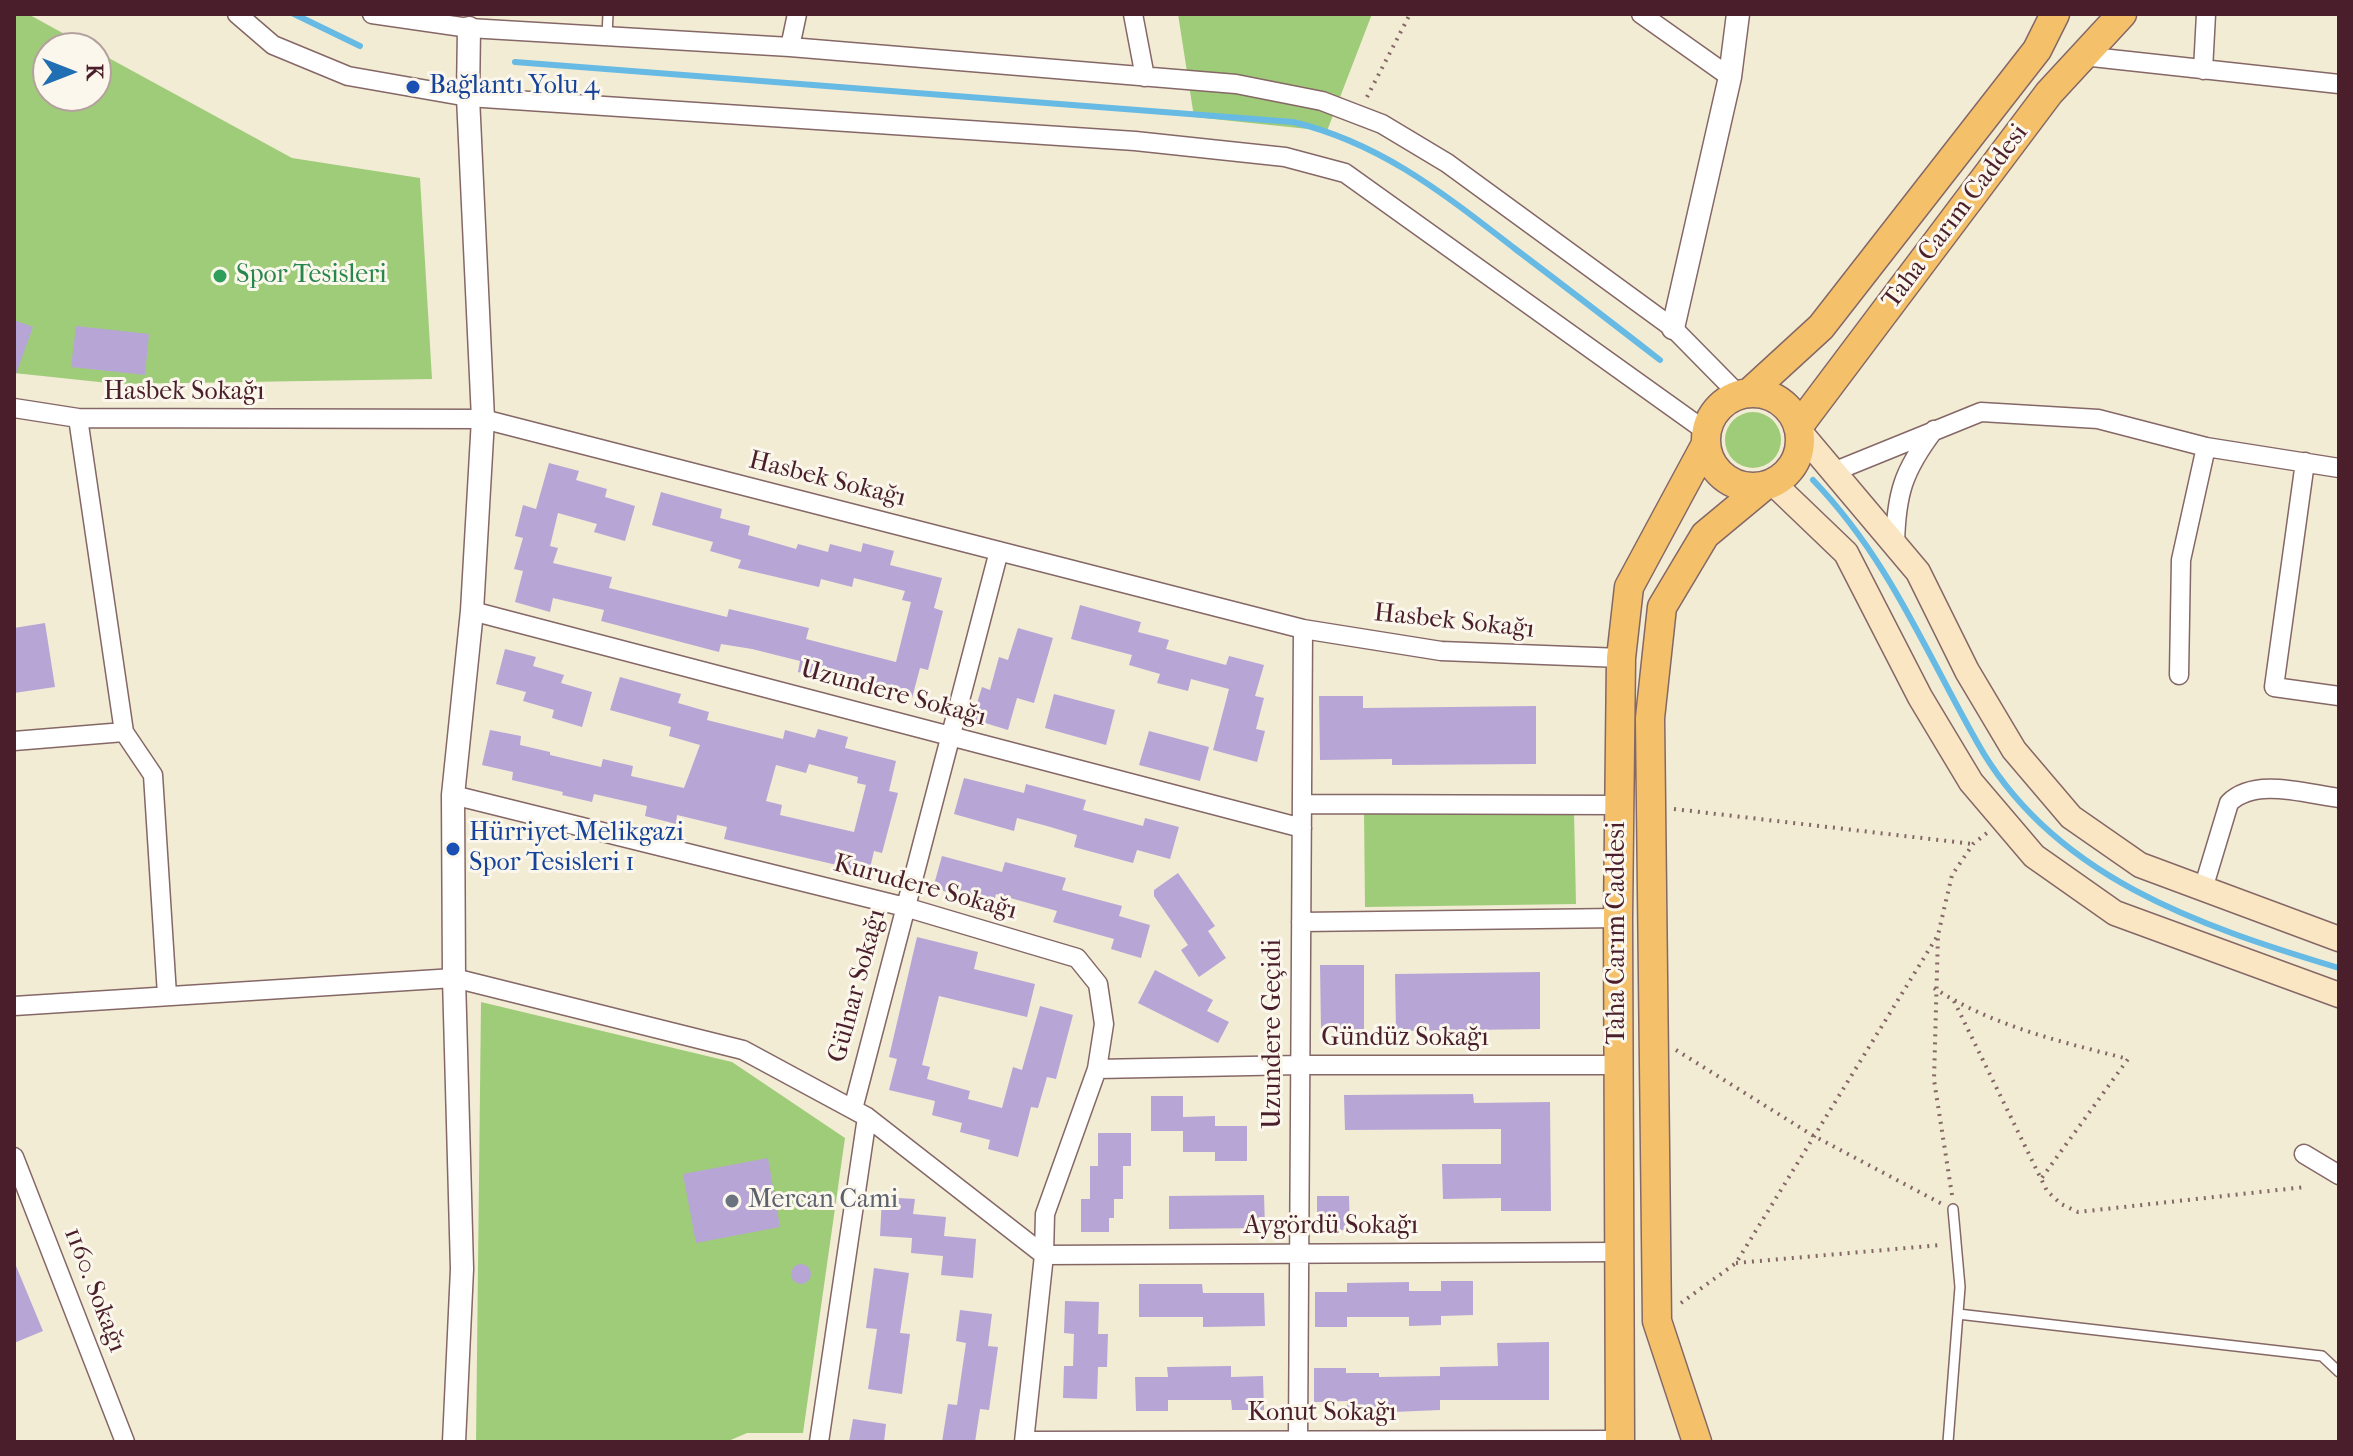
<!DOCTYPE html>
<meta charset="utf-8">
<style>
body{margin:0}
#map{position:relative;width:2353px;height:1456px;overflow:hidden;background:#f2ecd5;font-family:"IM FELL French Canon",serif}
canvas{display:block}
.frame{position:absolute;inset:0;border:16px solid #4a1f2b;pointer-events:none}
.north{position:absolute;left:32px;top:32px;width:80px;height:80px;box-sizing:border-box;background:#fbf7ec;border:2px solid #b4a19f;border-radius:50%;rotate:90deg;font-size:22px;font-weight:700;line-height:32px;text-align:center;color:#4a1f2b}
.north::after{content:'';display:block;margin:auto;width:28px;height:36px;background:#1f6fb2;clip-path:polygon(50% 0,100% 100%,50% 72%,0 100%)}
</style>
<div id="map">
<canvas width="2353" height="1456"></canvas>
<div class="frame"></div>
<div class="north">K</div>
</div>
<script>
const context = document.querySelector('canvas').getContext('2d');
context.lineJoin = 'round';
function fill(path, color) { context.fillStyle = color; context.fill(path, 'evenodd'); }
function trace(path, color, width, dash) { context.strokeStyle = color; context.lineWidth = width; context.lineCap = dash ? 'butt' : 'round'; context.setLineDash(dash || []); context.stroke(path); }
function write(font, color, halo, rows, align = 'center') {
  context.font = font + ' "IM FELL French Canon",serif'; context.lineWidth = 6; context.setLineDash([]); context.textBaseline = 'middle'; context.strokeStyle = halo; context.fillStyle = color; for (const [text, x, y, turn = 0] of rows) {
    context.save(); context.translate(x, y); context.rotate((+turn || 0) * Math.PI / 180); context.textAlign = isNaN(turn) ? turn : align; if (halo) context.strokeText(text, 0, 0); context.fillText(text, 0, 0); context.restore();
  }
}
const green = new Path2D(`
 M14,14H28L90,48H48V96H96V51L292,158L420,178L432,379L118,384L14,373Z
 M1178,14H1372L1327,131L1194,117Z
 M1725 440a28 28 0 1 1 56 0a28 28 0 1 1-56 0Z
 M1574,811L1576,904L1365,907L1364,813Z
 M481,1002L732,1062L845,1138L803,1433H747L726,1442H476Z`);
const stream = new Path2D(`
 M294,14L360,46
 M515,62L1293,122C1381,143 1444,194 1514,248C1563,285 1611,322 1660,360
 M1813,480C1889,559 1924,649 1977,742C2052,877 2200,926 2339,968`);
const building = new Path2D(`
 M14,320L33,327L16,374H14Z
 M76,326L149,334L145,375L71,367Z
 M549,463L579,471L576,480L607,489L605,497L635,506L625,541L594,532L597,524L558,513L550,546L558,548L553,563L612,577L609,588L727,617L729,609L809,628L806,639L896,662L911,602L902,600L905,591L854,578L852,587L821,579L819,587L738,568L741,560L710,551L713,542L652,525L661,492L722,509L720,518L750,526L748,535L796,549L798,544L828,552L830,544L861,552L863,543L894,551L890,565L942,578L934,608L943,611L928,670L920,668L912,698L798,672L800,661L752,649L721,644L719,652L601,621L604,610L553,598L550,612L515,602L523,571L514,569L523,538L515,536L523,505L536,509Z
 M1080,605L1141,622L1138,632L1169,640L1166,649L1226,665L1229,656L1264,665L1255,696L1264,698L1256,729L1265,731L1257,762L1213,750L1229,689L1191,679L1188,691L1157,683L1160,674L1129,665L1132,655L1071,639Z
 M45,623L55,687L14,693V628Z
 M1018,628L1053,638L1034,703L1017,698L1008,730L972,719L982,687L990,690L999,657L1008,660Z
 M505,649L536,657L533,666L564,675L561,683L592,692L582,727L552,718L554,710L523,701L526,692L496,684Z
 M620,677L681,694L678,703L709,712L707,720L783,739L785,730L815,738L818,729L848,737L845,748L896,761L889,791L898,793L882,853L874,851L867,881L835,873L837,865L724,839L727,827L677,815L676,824L645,816L647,806L594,794L592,802L562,795L563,792L512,780L513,772L482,765L490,730L521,736L520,745L550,752V755L601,767L603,759L633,766L631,776L684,788L700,745L669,736L671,727L610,710ZM809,764L858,777L857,783L866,785L854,832L780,815L782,805L766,801L776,765L806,773Z
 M1054,694L1115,710L1106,745L1045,728Z
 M1319,696H1363V708L1536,706V764L1392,765V759L1320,760Z
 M1149,731L1209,747L1200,781L1139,765Z
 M964,778L1024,793L1026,784L1086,800L1083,810L1143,826L1145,818L1179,827L1170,859L1137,850L1133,863L1074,847L1077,835L1047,826L1017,818L1014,831L954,814Z
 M942,856L1002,872L1005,862L1066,878L1062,890L1122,906L1119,916L1150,925L1141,958L1111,949L1114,939L1053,922L1057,911L996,894L993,905L933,888Z
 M1178,873L1215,926L1208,931L1226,958L1199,977L1181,950L1188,945L1154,896V890Z
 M917,937L978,952L974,969L1035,984L1027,1017L939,996L922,1065L930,1067L927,1079L970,1091L968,1099L1002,1108L1013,1067L1022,1070L1040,1006L1073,1015L1056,1079L1047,1077L1038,1108L1031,1107L1018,1157L988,1149L990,1140L960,1132L962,1123L932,1115L935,1101L889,1090L897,1059L889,1057Z
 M1320,965H1364V1029H1321Z
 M1155,970L1213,1000L1207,1011L1229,1022L1218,1043L1138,1003Z
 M1540,972V1029L1396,1031L1395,974Z
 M1473,1094L1474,1103L1550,1102L1551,1211H1501V1198L1443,1199L1442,1164H1501V1129L1345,1130L1344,1095Z
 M1151,1096H1183V1117L1215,1116V1126H1247V1161H1215V1152H1183V1131H1151Z
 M1098,1133H1131V1166H1123V1199H1114V1218H1109V1232H1081V1199H1090V1166H1098Z
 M768,1158L780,1227L696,1243L683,1174Z
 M1264,1195L1265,1228L1169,1229V1196Z
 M1317,1196H1349L1350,1230L1317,1231Z
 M882,1197L915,1199L913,1214L946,1217L944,1236L976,1239L973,1278L941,1275L943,1256L911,1253L912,1238L880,1236Z
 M14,1261L43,1331L14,1343Z
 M791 1274a10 10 0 1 1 20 0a10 10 0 1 1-20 0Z
 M874,1268L909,1273L900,1333L910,1334L902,1394L868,1389L877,1329L866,1328Z
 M1441,1281H1473V1315L1441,1316V1325L1409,1326V1317H1347V1327H1315V1292H1347V1283L1409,1282V1291H1441Z
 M1139,1284H1202L1203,1293H1264L1265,1326L1203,1327V1317H1139Z
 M1065,1301L1099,1302L1098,1334H1108L1107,1367H1098L1097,1399L1063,1398L1064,1366H1073L1074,1334L1064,1333Z
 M960,1310L992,1314L988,1346L998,1347L989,1410L980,1409L975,1442H942L948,1404L957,1405L966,1343L956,1341Z
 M1549,1342V1400H1440V1410L1347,1414V1401L1314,1402V1368H1346V1373H1379V1377L1440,1376V1367L1498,1366L1497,1343Z
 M1231,1366V1377L1263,1376L1264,1410H1232L1231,1400H1168V1411H1136L1135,1377H1168L1167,1367Z
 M853,1419L886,1424L884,1442H849Z`);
const path = new Path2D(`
 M1367,97L1410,14
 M1674,809L1973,844
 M1934,988C1992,1026 2062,1042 2128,1059L2041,1179
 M1954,1001L2047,1191L2061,1204L2078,1212L2305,1187
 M1676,1050L1812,1135L1942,1204
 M1952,1195L1934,1080L1938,935L1952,875L1973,844L1987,833
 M1736,1263L1941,1245
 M1681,1303L1736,1263L1938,935`);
const service = new Path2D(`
 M607,36L608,14
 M1958,1314L2322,1356L2339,1372
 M1948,1442L1960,1287L1953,1209`);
const minor = new Path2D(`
 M237,14L273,45L348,76L468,97L1135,141L1285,157L1345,173L1707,432
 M372,14L469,28L790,47L1236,84L1322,101L1382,124L1447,163L1673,328L1739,395
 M1133,14L1145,77
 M1641,14L1730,77
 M790,47L797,14
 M2083,56L2339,84
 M2203,70L2206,14
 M14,408L78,418L483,419L1303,629L1441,651L1621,658
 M78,418L124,732L153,775L167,995
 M2305,462L2274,687L2339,696
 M1833,472L1981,412L2098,419L2206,447L2339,468
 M1895,545C1896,494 1903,471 1934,430
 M472,611L1302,828
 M2179,675L2181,560L2206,447
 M14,741L124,732
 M453,795L905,907L1077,958L1098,984L1104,1024L1097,1069L1045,1214L1044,1255L1024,1442
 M1302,804L1619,805
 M2203,889L2229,803C2255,777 2306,794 2339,798
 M1301,922L1618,918
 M14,1006L454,978L743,1050L867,1117L1044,1255
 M1097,1069L1300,1065H1618
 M853,1109L999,551
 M2304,1154L2339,1175
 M14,1157L125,1442
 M1044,1255L1617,1252
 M1298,1440L1303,629
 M1024,1441L1619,1440
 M819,1442L867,1117`);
const tertiary = new Path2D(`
 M1673,328L1730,77L1738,14
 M454,1442L462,1269L454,978L453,795L472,611L483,419L468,97L469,28`);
const secondary = new Path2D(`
 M1800,432L1918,572L1967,671L2014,750L2071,817L2140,865L2339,939
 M1773,483L1846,553L1920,697L1971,782L2034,856L2115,913L2339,995`);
const primary = new Path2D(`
 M1749,393L1821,327L2037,50L2055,14
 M1706 440a47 47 0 1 1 94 0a47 47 0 1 1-94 0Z
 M1798,427L2049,93L2122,14
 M1620,1442L1618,918L1621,658L1629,587L1706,444
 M1697,1442L1657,1321L1650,718L1662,607L1705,535L1764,486`);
const markers = [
 [413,87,8,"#1a4fb4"],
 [220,276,8,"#2e9e5b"],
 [453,849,8,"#1a4fb4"],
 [732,1201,8,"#6b7280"]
];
const transitNames = [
 ["Bağlantı Yolu 4",429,87],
 ["Hürriyet Melikgazi",469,834],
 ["Spor Tesisleri 1",469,864]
];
const streetNames = [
 ["Taha Carım Caddesi",1956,217,-53],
 ["Hasbek Sokağı",184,393],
 ["Hasbek Sokağı",827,480,14],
 ["Hasbek Sokağı",1454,622,6],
 ["Uzundere Sokağı",893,694,15],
 ["Kurudere Sokağı",925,888,15],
 ["Taha Carım Caddesi",1618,933,-90],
 ["Gülnar Sokağı",858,986,-75],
 ["Uzundere Geçidi",1274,1034,-90],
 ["Gündüz Sokağı",1405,1039],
 ["Aygördü Sokağı",1331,1227],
 ["1160. Sokağı",94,1290,69],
 ["Konut Sokağı",1322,1414]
];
const leisureNames = [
 ["Spor Tesisleri",236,276]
];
const worshipNames = [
 ["Mercan Cami",748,1201]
];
fill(green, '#9fcc79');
trace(stream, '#67bae3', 6);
fill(building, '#b7a5d6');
trace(service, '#856766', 12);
trace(minor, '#856766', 21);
trace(tertiary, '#856766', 25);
trace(secondary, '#856766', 27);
trace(primary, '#856766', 31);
trace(path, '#856766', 4, [2, 6]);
trace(service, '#fff', 9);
trace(minor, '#fff', 18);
trace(tertiary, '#fff', 22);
trace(secondary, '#fbe6c3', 24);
trace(primary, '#f4c16a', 28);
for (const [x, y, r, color] of markers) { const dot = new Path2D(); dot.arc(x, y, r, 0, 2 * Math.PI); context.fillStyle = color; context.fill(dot); trace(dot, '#fbf7ec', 3); }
write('26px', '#164399', '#fbf7ec', transitNames, 'left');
write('26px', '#4a1f2b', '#fbf7ec', streetNames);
write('26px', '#27864d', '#fbf7ec', leisureNames, 'left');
write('26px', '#5b616d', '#fbf7ec', worshipNames, 'left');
</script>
